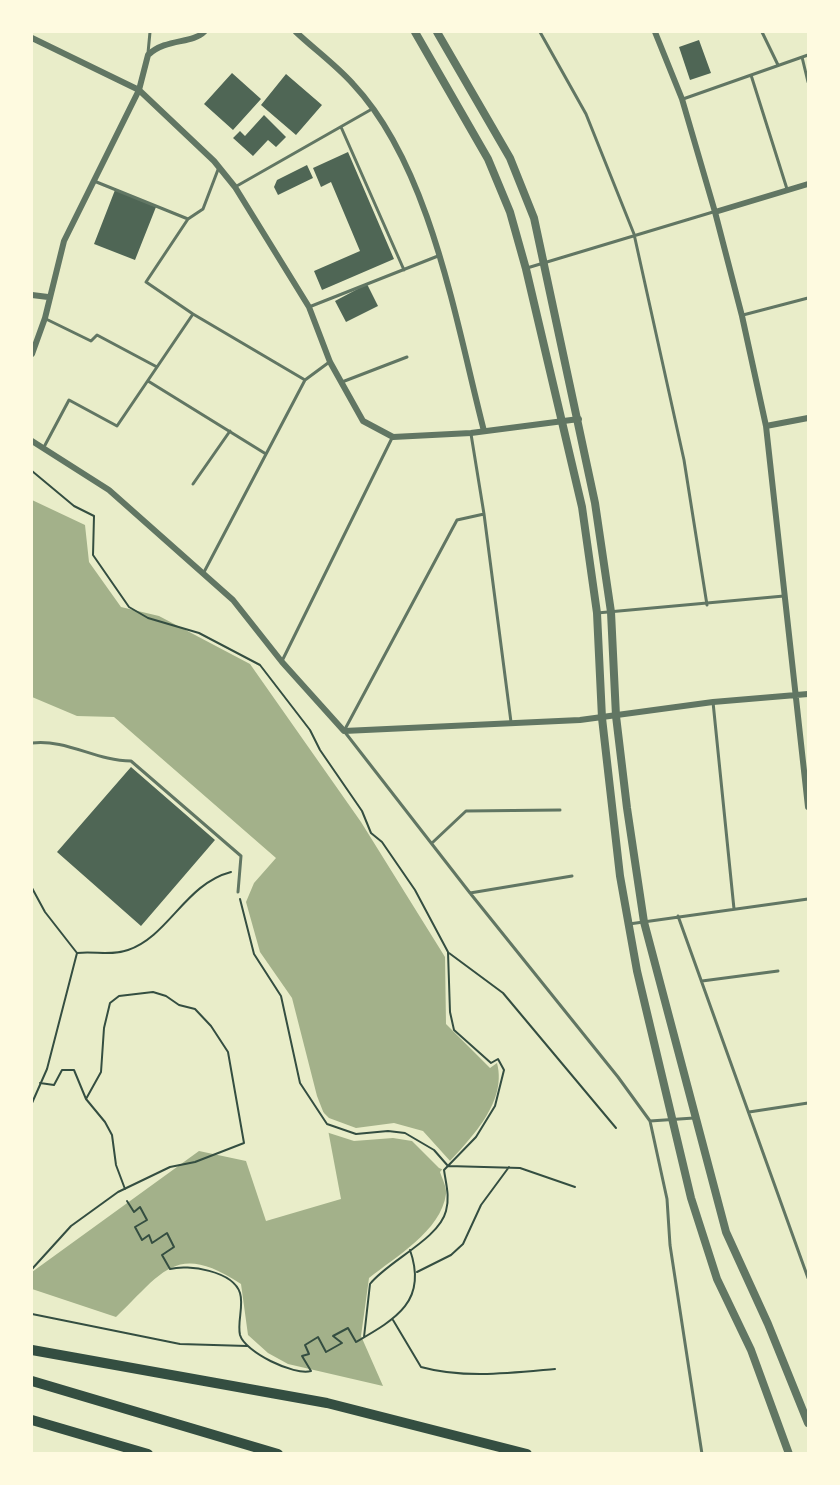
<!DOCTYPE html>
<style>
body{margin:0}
#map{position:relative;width:840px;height:1485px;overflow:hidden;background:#e9edc9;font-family:"PT Sans",sans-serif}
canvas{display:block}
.frame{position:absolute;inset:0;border:33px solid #fefae0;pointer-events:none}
</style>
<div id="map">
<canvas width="840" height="1485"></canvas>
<div class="frame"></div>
</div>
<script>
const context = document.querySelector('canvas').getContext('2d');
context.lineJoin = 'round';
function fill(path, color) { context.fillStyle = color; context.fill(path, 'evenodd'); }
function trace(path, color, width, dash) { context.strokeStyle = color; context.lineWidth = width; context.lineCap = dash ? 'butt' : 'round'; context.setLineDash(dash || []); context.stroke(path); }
const water = new Path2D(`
 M32,500L85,525L89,562L121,607L159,616L250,664L361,822L445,957L446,1024L490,1068L497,1063C508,1105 466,1143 440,1172C442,1178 447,1188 446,1194C441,1231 395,1257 369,1278L361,1336L383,1386L288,1364L268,1353L248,1335L241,1284C176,1241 163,1272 116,1317L32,1289V1272L199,1151L246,1161L266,1221L341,1199L326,1119L317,1096L292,998L260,952L246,902L254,883L276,858L114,717L77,716L32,697Z`);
const pier = new Path2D(`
 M318,1107L329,1118L356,1128L394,1123L423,1131L451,1162L444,1170L439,1168L412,1141L393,1138L354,1141L326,1132Z`);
const building = new Path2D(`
 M699,40L711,73L690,80L679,47Z
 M232,73L261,99L233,130L204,104Z
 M286,74L322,105L296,135L261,105Z
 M264,115L286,137L276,147L268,140L253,156L233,138L240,131L245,136Z
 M348,152L394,259L322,290L314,271L360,251L331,182L321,187L313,168Z
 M307,165L313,178L278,195L274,187L277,180Z
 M115,190L156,207L135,260L94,244Z
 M367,284L378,306L346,322L335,301Z
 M131,767L215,840L141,926L57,852Z`);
const path = new Path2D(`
 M32,471L74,506L94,516L93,555L129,607L148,618L199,633L260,665L310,730L320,750L362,811L371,833L382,842L415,890L448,952L450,1012L454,1030L491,1063L498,1059L504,1070L495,1106L476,1137L444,1170C446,1184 450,1197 446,1211C439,1239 388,1261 370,1284L364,1337
 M32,888L45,912L77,953L47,1069L32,1103
 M240,899L254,954L281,996L300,1083L327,1124L356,1134L388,1131L405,1133L434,1150L448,1166L520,1168L575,1187
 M77,953C95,951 111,956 128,950C169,936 185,884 231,872
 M449,953L503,993L616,1128
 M40,1083L54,1085L62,1070H74L86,1099L105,1122L112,1135L116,1165L125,1189
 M127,1201L134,1212L140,1207L147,1220L135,1227L142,1240L149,1235L152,1243L167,1233L174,1247L162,1255L170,1269C188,1264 233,1271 240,1293C244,1306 237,1322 240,1335C245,1352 294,1376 311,1371L302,1356L309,1354L305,1345L318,1337L326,1352L342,1343L333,1336L348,1328L356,1342C396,1319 428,1301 410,1250
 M32,1269L71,1226L118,1192L170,1167L195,1162L244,1143L228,1052L211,1026L195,1009L179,1005L166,996L153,992L119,996L110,1003L104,1028L101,1072L86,1099
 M417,1272L451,1255L463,1244L481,1205L509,1167
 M32,1314L180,1344L247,1346
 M393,1320L421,1367C464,1379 511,1373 555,1369`);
const service = new Path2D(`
 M540,32L586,114L634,234L684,460L707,605
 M762,32L778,65
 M148,53L150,32
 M802,57L808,82
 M751,75L787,189
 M683,99L808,55
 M341,127L404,270
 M219,167L203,209L188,219L146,282L193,314L305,380
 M94,181L188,219
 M235,187L372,109
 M527,268L713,212
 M309,307L438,256
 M743,315L808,298
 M46,319L91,341L97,335L157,367
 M148,381L266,454
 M342,382L407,357
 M471,434L484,514L511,722
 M44,447L69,400L117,426L193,314
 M193,484L230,431
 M484,514L457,520L344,731L470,893L618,1077L650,1121L694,1118
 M203,574L305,380L328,363
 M597,613L784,596
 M282,661L392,438
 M713,702L734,909
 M32,743C67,739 96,761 131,761L241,856L238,892
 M432,843L466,811L560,810
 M470,893L572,876
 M678,916L808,1278
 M629,924L808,899
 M702,981L778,971
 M749,1112L808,1103
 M650,1121L667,1199L670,1245L702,1454`);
const minor = new Path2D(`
 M296,32C314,49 336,65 353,84C431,167 456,323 484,431
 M655,32L682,99L715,212L742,316L766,426L808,807
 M32,38L139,90L214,161L235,187L309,307L330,362L363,421L393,437L471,433L579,419
 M715,212L808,184
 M32,295L48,297
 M32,354L45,318L64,241L139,90L148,55C166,38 192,44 204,32
 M766,426L808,418
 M32,441L109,490L233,600L282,662L344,731L580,720L713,702L808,694`);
const tertiary = new Path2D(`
 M415,32L488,159L510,212L526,269L582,507L597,613L602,718L620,876L637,971L691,1198L717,1279L751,1350L789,1454
 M437,32L510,158L534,218L595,503L611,612L616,716L627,808L644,922L726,1232L768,1324L808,1423`);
const motorway = new Path2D(`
 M32,1350L327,1403L527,1454
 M32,1381L278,1454
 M32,1420L148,1454`);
fill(water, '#a3b18a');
fill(pier, '#e9edc9');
fill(building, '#4f6655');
trace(path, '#344e41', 2);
trace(service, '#617663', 3);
trace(minor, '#617663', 6);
trace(tertiary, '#617663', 8);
trace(motorway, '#344e41', 10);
</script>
